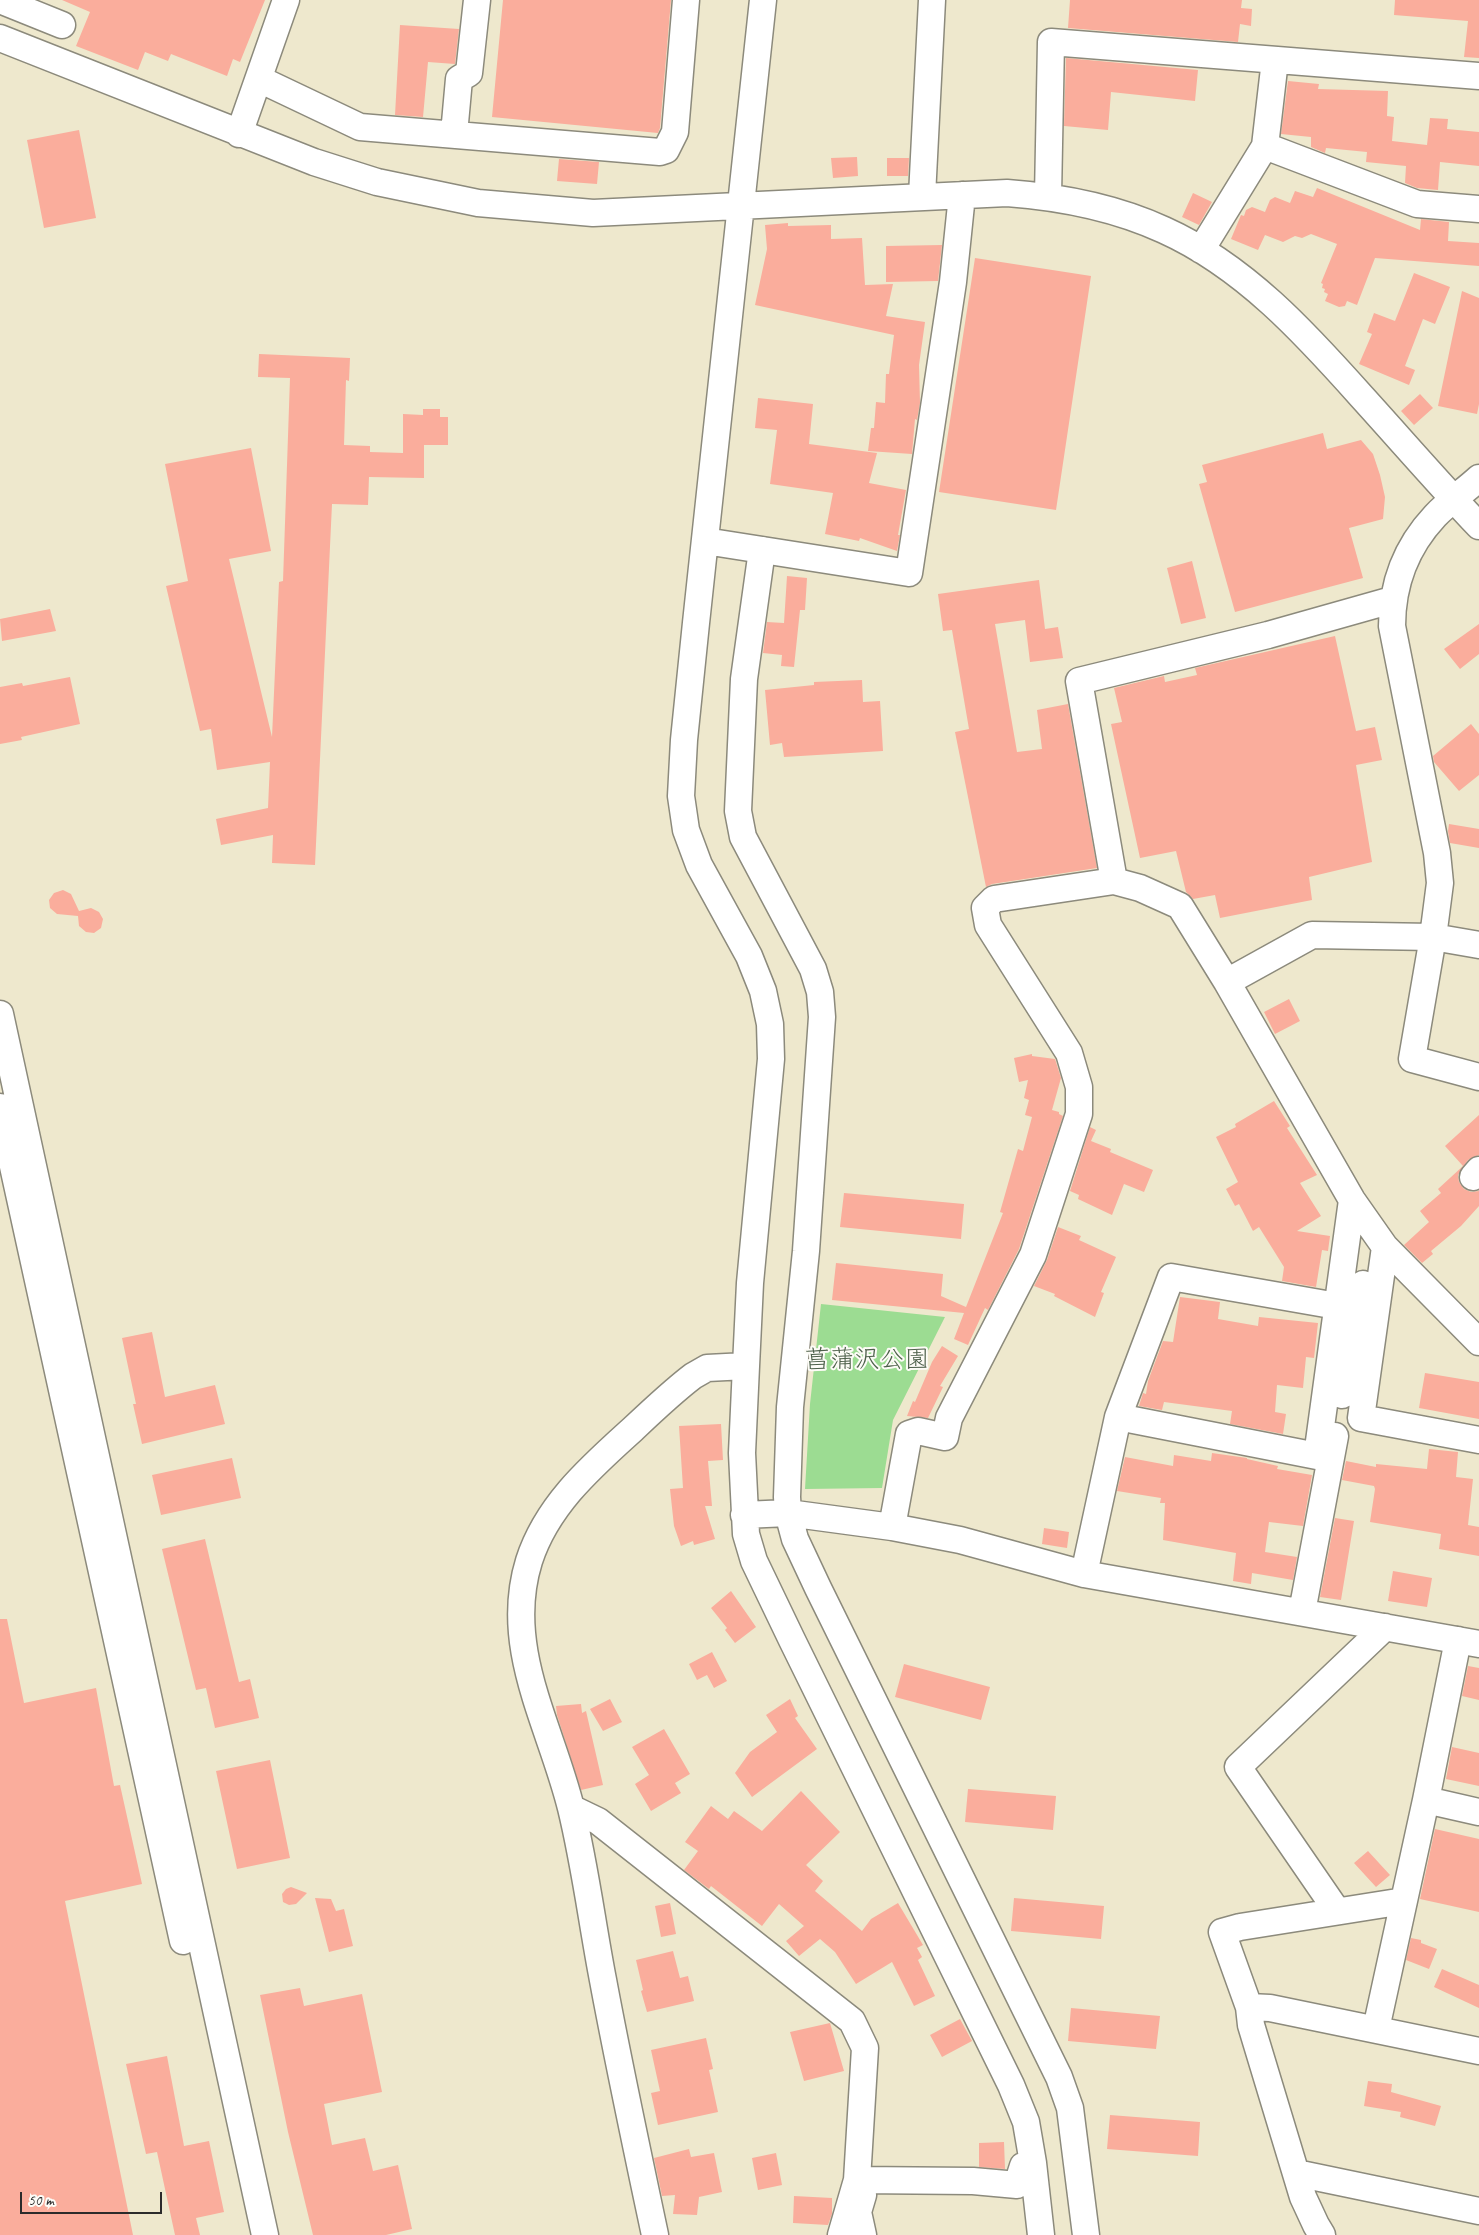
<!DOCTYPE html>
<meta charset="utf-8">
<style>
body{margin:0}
#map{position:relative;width:1479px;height:2235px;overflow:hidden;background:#eee8cd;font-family:Caveat,sans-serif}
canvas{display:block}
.scale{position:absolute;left:20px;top:2192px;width:142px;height:22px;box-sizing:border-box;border:2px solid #2b2b2b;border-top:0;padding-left:6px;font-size:15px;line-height:18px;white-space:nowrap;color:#2b2b2b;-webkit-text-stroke:4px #fdfcf7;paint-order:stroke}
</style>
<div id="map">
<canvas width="1479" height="2235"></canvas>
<div class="scale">50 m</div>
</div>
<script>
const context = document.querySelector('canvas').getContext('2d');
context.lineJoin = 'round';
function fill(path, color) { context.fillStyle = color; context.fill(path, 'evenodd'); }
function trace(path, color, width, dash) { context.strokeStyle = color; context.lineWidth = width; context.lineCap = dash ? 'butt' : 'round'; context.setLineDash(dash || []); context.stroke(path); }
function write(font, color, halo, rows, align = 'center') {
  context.font = font + ' Caveat,"Klee One",sans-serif'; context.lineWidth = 4; context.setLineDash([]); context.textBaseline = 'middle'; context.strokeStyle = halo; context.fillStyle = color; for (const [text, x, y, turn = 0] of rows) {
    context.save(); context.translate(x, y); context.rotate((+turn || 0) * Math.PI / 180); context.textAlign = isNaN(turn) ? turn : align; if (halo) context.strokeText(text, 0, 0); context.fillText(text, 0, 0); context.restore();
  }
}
const green = new Path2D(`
 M821,1304L945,1317L893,1420L882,1488L805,1489L810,1404Z`);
const building = new Path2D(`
 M62,0H265L240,62L233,59L227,76L171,54L168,61L145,52L138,70L76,46L90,12Z
 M503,0H671L660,128L658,133L492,117Z
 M1070,0H1242L1241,8L1252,9L1251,26L1240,24L1238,42L1068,28Z
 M1395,0H1479V58L1464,57L1468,21L1394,15Z
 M400,25L459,29L455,64L428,62L423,117L395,115Z
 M1066,58L1198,70L1195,101L1111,92L1108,130L1064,126Z
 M1288,81L1319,84L1318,89L1388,91L1387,116L1394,117L1392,141L1427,145L1430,118L1448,119L1447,129L1479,132V166L1440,162L1438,190L1417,188L1405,183L1406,166L1366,162L1367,152L1326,148L1325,153L1311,147V137L1281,134Z
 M79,130L96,218L44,228L27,140Z
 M857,157L858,176L833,178L831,158Z
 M887,158H909L908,176H887Z
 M559,159L599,162L597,184L557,181Z
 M1317,188L1420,230L1421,219L1449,222L1448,241L1479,243V266L1375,258L1357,305L1347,301L1345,306L1339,307L1325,301L1328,294L1324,292L1325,289L1322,288L1323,284L1321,283L1337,244L1311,234L1302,238L1295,236L1283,242L1265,235L1258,250L1231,239L1241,215L1244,216L1246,210L1252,207L1265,212L1270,200L1275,197L1290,203L1295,191L1313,197Z
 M1193,193L1212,202L1199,225L1182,217Z
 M788,223V226L831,225V239L862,238L865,285L893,284L886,316L925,322L919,365L920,403L917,420L915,419L912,454L868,451L871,428H874L876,402L885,403L886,374H889L894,335L755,305L767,249L765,225Z
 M942,245L938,281L886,282V246Z
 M975,258L1091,276L1056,510L939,492Z
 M1414,273L1450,287L1435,324L1423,319L1405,366L1415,370L1409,385L1359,364L1372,334L1367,332L1374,313L1395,321Z
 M1462,291L1479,298V404L1477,414L1438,406Z
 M259,354L350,358L349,381L346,380L344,445L370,446V452L403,453V414L423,415V409H440V417H448V445H424V478L369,477L368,505L332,504L315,865L272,863L273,835L221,845L216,819L268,808L270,762L217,770L211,729L200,731L166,586L188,581L165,464L251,448L271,551L229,559L272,737L279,582L283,581L290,378L258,377Z
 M1420,394L1433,408L1414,425L1401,411Z
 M758,398L813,404L809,444L877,453L869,483L906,490L898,535H900L897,551L860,538L859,541L825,534L833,493L770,484L777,430L755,428Z
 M1323,433L1327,449L1361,440L1373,454L1380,475L1385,497L1383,519L1349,528L1363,578L1235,612L1199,484L1207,482L1202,465Z
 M1192,561L1206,618L1181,624L1167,568Z
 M787,576L807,578L805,610H800L794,667L781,666L782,655L763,653L767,622L784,623Z
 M1039,580L1045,629L1058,627L1063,658L1030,662L1025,620L995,624L1017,752L1042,749L1037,710L1068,704L1097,868L992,884L986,887L955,732L969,729L952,630L943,631L938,594Z
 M50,609L56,631L2,641L0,619Z
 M1479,624V654L1460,669L1444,649Z
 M1335,636L1356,731L1375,727L1382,760L1356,765L1372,862L1309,877L1312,900L1220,918L1215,895L1193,899L1186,892L1176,851L1140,858L1111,724L1122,722L1114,688L1164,676L1165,682L1197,675L1195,668Z
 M70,677L80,724L21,737L22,740L0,744V687L22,683L23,686Z
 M862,680L863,702L880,701L883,751L784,757L782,743L770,745L765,690L814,685V682Z
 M1471,724L1479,734V775L1459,791L1434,762L1433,756Z
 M1449,824L1479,829V848L1450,843L1448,831Z
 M63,890L71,894L79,911L91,908L99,912L103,919L101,928L94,933L86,932L79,926L78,916L57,914L50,908L49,900L54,893Z
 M1289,999L1300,1021L1275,1034L1264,1012Z
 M1032,1054V1056L1055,1059L1061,1078L1052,1110L1059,1112V1114L1063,1116L1019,1249L988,1310L985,1308L968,1345L954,1339L964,1313L832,1300L836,1263L943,1274L941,1296L966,1307L1003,1213L1000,1212L1018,1149L1023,1151L1032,1117L1025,1115L1029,1100L1024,1098L1028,1080L1019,1082L1014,1058Z
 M1274,1101L1290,1126L1287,1128L1317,1175L1300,1183L1321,1216L1297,1231L1330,1236L1328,1251L1322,1250L1316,1287L1282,1281L1284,1267L1259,1227L1253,1231L1239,1204L1235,1206L1226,1189L1238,1182L1216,1137L1236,1127L1235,1124Z
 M1479,1115V1155L1468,1160L1458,1175L1459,1182L1464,1189L1471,1192L1479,1191V1206L1461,1226L1431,1251L1433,1254L1422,1263L1404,1245L1429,1222L1420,1211L1441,1193L1438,1189L1463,1166L1445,1146Z
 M1090,1127L1096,1130L1091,1141L1111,1149L1110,1152L1153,1170L1144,1192L1124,1184L1112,1215L1078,1199L1079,1195L1070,1191Z
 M844,1193L964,1204L961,1239L840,1227Z
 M1058,1227L1081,1236L1079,1240L1116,1257L1101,1292L1104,1293L1095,1317L1054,1296L1055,1294L1034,1286L1047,1260Z
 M1180,1297L1220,1302L1218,1319L1258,1326L1259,1317L1318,1323L1314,1358L1306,1357L1303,1388L1277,1385L1275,1412L1286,1414L1283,1434L1230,1424L1232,1411L1164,1402L1162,1410L1139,1406L1143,1393L1146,1394L1148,1381L1163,1341L1173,1342Z
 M152,1332L165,1397L215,1385L225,1424L142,1444L133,1404H136L122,1338Z
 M942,1346L958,1356L940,1386L943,1387L928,1418L907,1416L913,1401L915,1402L932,1362Z
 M1425,1373L1479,1382V1419L1419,1408Z
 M721,1424L723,1460L708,1461L712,1506H705L715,1539L694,1545L693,1541L681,1546L674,1526L670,1489L683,1488L679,1426Z
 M1429,1449L1458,1452L1456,1477L1473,1479L1468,1525L1479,1527V1556L1439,1549L1441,1534L1370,1522L1375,1489L1374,1486L1342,1480L1346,1461L1376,1467V1464L1427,1469Z
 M1212,1453L1247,1458V1459L1278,1466L1277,1469L1312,1475L1303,1526L1269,1522L1265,1552L1297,1557L1293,1580L1252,1573L1251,1584L1233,1581L1236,1553L1163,1540L1165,1503H1160L1161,1498L1117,1491L1125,1457L1173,1466L1174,1455L1211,1461Z
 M232,1458L241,1498L161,1515L152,1475Z
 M1335,1518L1354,1521L1341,1600L1320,1597Z
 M1044,1528L1069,1532L1067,1548L1042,1544Z
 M205,1539L239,1682L250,1679L259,1718L215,1728L206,1688L196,1690L162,1549Z
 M1393,1571L1432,1578L1427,1607L1388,1601Z
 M731,1591L756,1627L735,1643L725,1630L727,1628L711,1608Z
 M0,1619H7L24,1703L96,1688L114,1786L120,1785L142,1884L65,1901L133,2235H0Z
 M712,1652L727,1681L714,1688L707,1675L697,1680L689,1664Z
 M904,1664L990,1687L981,1720L895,1697Z
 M1468,1666L1479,1668V1700L1462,1696Z
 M610,1699L622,1722L603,1731L590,1709Z
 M790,1699L798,1716L795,1718L817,1749L752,1797L735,1773L750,1752L777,1732L766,1715Z
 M581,1704L582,1713L586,1711L603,1785L581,1790L557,1715L556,1706Z
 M664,1729L690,1774L675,1783L681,1793L651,1811L635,1784L649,1775L632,1747Z
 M1452,1747L1479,1753V1786L1446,1779Z
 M270,1760L290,1858L237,1869L216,1771Z
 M968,1789L1056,1796L1053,1830L965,1822Z
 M801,1791L840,1832L806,1865L823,1881L815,1891L862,1931L871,1919L898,1903L923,1945L917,1948L922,1957L918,1960L935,1996L914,2006L892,1962L856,1984L835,1952L820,1939L799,1956L786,1941L804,1926L779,1904L762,1926L711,1886L709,1889L684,1870L698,1851L685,1842L711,1806L728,1819L734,1811L762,1831Z
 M1435,1829L1479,1839V1912L1420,1899Z
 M1368,1851L1390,1875L1376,1887L1354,1863Z
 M291,1887L307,1893L296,1904L289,1905L283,1902L282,1894L286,1889Z
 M315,1898L331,1899L336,1911L344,1909L353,1946L329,1952Z
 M1014,1898L1104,1906L1101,1939L1011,1931Z
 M670,1903L676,1934L661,1937L655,1906Z
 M1411,1938L1421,1940V1943L1437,1949L1429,1969L1406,1960Z
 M673,1951L680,1978L688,1976L694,2001L647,2012L641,1991L643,1990L636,1960Z
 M1442,1969L1479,1985V2008L1434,1987Z
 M300,1988L304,2006L362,1994L382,2092L324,2104L332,2145L365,2138L373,2171L398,2165L412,2229L386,2235H313L288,2132L260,1995Z
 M1071,2008L1160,2016L1156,2049L1068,2041Z
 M960,2019L972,2041L942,2057L930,2035Z
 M830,2023L844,2071L804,2081L790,2032Z
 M706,2038L713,2069L709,2070L718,2112L658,2125L651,2093L660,2091L651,2050Z
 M167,2056L184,2146L209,2141L224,2212L196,2218L200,2235H175L157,2152L146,2154L126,2064Z
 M1368,2081L1392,2084L1391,2092L1441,2106L1435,2126L1400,2117L1401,2112L1364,2106Z
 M1110,2115L1200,2122L1198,2156L1107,2149Z
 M1004,2142L1005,2169L979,2167V2143Z
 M689,2149L691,2157L714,2153L722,2192L699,2197L697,2215L673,2214L675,2195L662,2196L654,2158Z
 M776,2153L782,2185L758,2190L752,2158Z
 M794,2196L832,2198V2214L828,2225L793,2223Z`);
const minor = new Path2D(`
 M0,0L62,25
 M763,0L696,623L684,740L681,796L686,830L699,865L749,956L763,991L770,1024L771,1059L750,1283L746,1366L742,1453L746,1534L754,1561L792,1640L1011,2085L1026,2122L1033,2163L1041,2235
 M0,38L314,162L377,182L478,203L593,213L1007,193C1061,197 1114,207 1164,230C1244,266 1305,333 1362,397C1401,440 1439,484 1479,526
 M259,79L360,127L660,152L666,150L675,132L686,0
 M239,134L286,0
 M454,134L459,79L469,73L477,0
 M1265,146L1417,204L1479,209
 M922,196L932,0
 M1048,196L1051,42L1479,76
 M1201,250L1265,146L1275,60
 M1479,478C1465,491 1448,502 1435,516C1406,547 1392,583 1392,626L1437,853L1440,883L1433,937L1312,935L1227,982L1352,1200L1385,1247L1361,1418L1479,1440
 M705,541L909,573L953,282L962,195
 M762,550L744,679L738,811L743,837L813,969L820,992L822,1017L806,1251L790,1407L787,1497L788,1513L795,1539L818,1588L1059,2077L1070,2108L1086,2235
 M1114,881L1140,888L1180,906L1227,982
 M1479,945L1433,937L1412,1059L1479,1077
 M0,1014L265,2235
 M0,1107L183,1941
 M1473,1177L1479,1170
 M1385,1247L1479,1342
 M1342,1395L1363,1284
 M1118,1417L1317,1456L1352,1200
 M744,1515L788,1513L892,1527L960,1540L1084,1574L1479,1644
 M892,1527L909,1434L918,1431L945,1437L949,1418L1033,1255L1079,1114V1087L1069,1053L988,925L985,908L994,899L1114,881L1079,681L1268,635L1392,600
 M1084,1574L1118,1417L1171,1277L1337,1306
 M1302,1612L1335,1436
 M1426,1800L1479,1812
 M571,1808L598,1821L852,2021L865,2048L857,2180L841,2235
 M1337,1911L1238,1767L1385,1627
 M1249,2007L1222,1932L1240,1927L1404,1901
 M1376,2029L1426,1800L1458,1640
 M1296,2173L1479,2211
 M857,2180L973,2181L1017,2185L1023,2166L1033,2163
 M863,2195L858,2212L863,2235
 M655,2235C637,2150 619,2066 603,1980C592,1923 585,1865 571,1808C551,1726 502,1648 529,1561C547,1505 591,1467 633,1429C652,1411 672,1392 693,1376L707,1368L746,1366
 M1322,2235L1316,2225L1303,2197L1251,2025L1249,2007L1270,2008L1479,2051`);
const parkNames = [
 ["菖蒲沢公園",867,1360]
];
fill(green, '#9cdc92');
fill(building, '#faad9c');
trace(minor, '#8c8a7c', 29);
trace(minor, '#fff', 26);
write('25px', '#4d604a', '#fdfcf7', parkNames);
</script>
